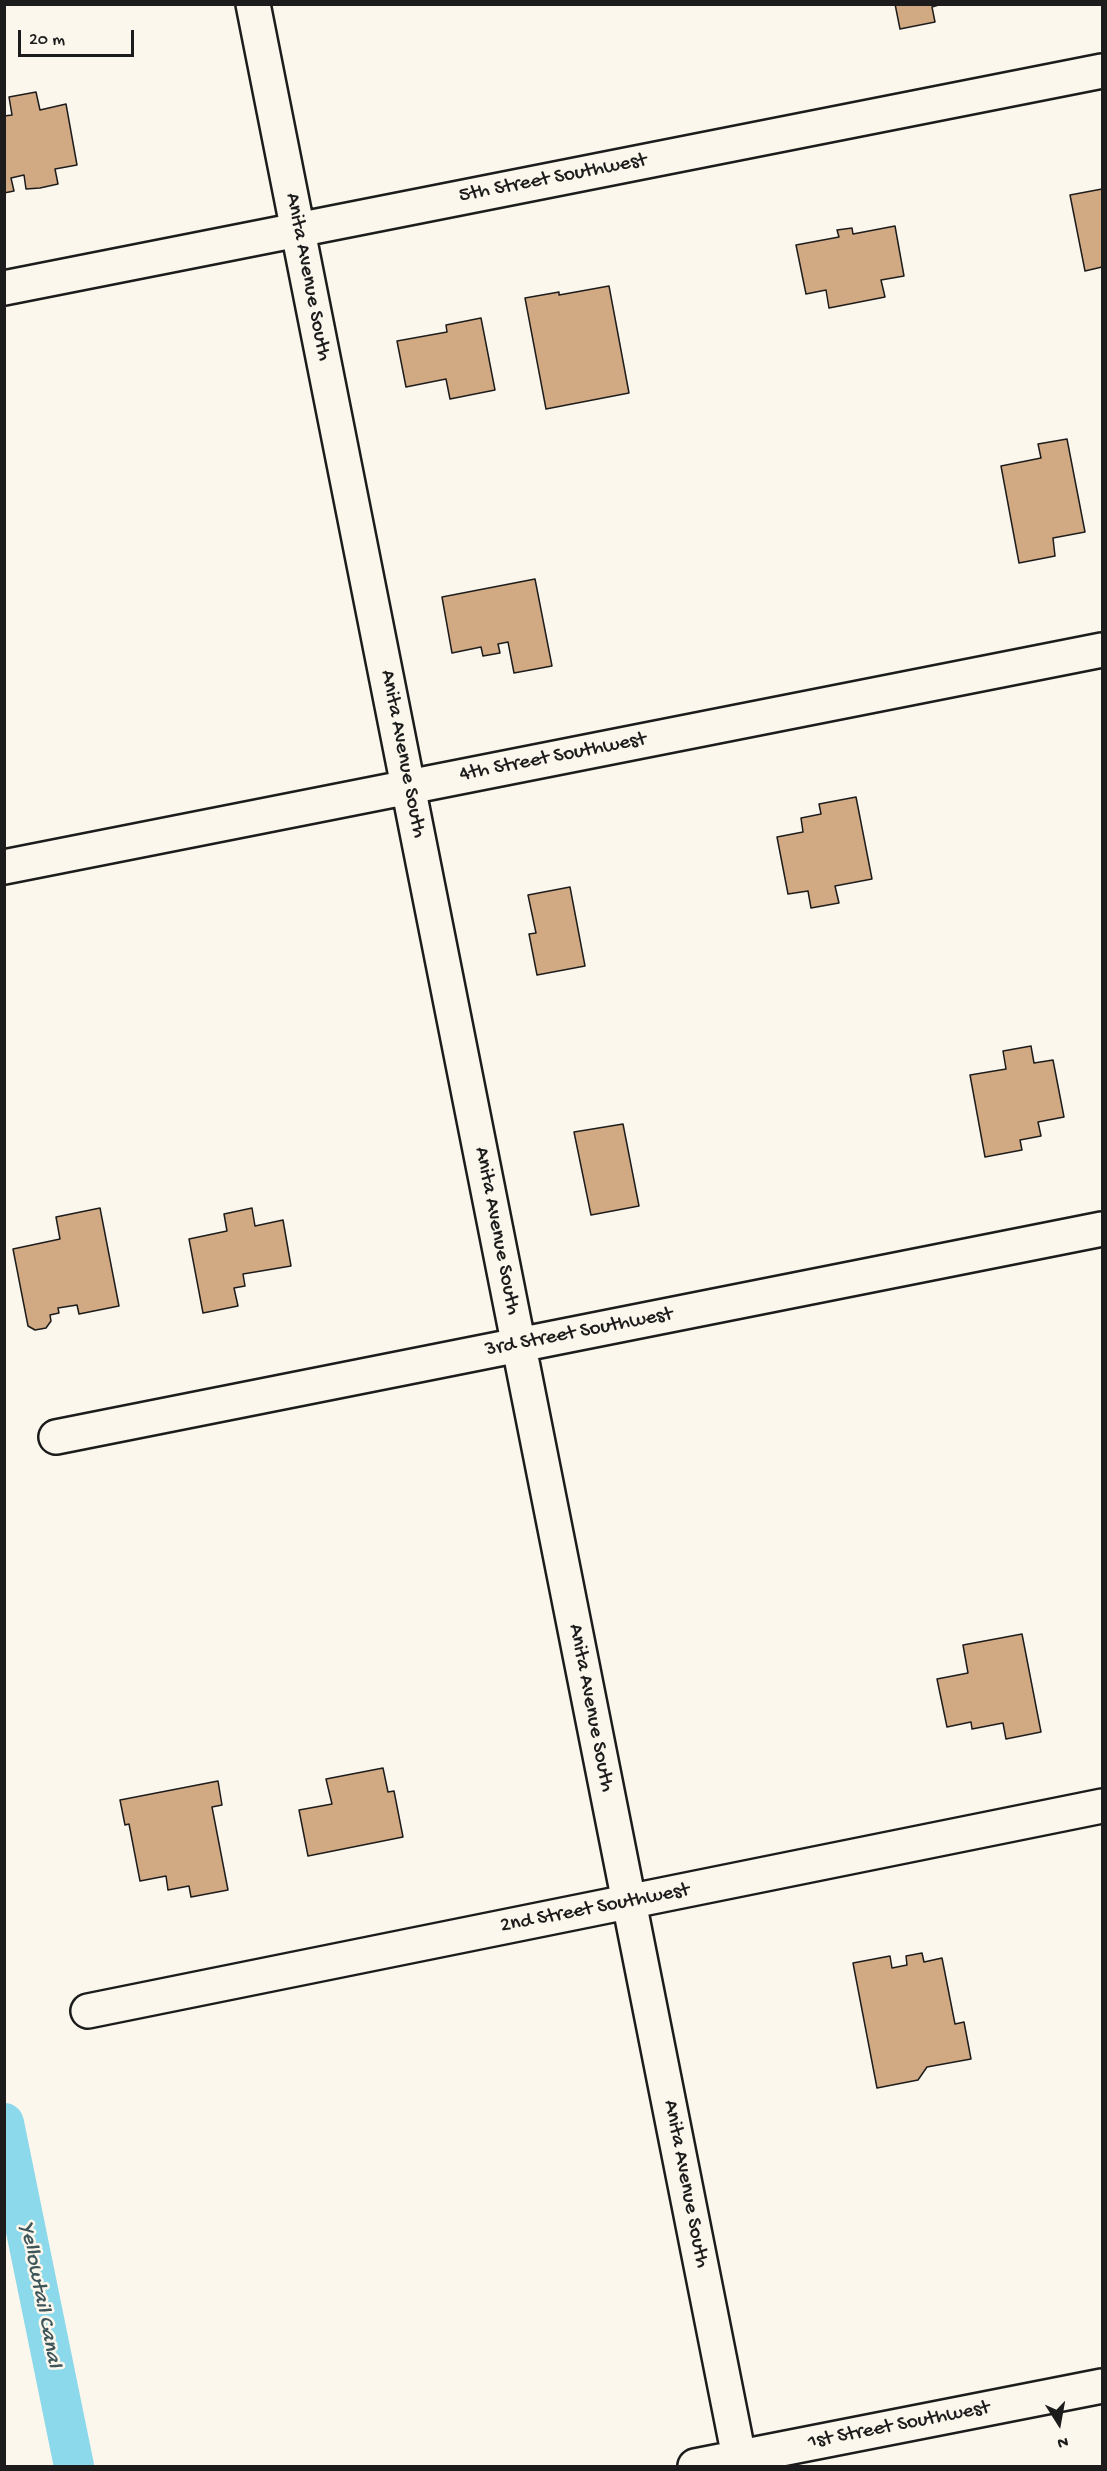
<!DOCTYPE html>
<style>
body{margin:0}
#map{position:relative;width:1107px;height:2471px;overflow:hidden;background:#fbf7ec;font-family:"Gochi Hand",sans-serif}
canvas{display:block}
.frame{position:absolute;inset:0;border:6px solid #1c1c1c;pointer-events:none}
.north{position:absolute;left:1029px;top:2393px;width:60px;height:60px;-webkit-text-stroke:4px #fbf7ec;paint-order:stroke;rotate:169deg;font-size:16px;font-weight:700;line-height:24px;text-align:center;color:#1c1c1c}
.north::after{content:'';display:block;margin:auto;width:21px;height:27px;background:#1c1c1c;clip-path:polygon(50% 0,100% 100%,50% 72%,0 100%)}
.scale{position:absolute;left:18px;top:30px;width:116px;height:27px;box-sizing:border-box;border:3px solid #1c1c1c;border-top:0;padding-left:8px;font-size:18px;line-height:21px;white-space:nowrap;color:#1c1c1c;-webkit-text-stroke:4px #fbf7ec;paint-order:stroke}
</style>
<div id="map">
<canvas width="1107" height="2471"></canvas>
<div class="frame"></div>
<div class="north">N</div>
<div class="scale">20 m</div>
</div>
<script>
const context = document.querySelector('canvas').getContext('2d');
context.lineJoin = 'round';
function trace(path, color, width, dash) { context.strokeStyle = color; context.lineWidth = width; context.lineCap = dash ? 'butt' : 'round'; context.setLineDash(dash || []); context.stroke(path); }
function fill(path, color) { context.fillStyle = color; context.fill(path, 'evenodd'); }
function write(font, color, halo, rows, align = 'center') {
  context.font = font + ' "Gochi Hand",sans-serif'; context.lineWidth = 5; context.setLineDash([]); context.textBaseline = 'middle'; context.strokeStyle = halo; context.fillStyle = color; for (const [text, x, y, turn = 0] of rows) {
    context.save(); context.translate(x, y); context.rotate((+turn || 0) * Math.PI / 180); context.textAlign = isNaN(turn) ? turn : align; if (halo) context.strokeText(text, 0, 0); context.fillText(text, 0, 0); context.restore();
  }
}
const canal = new Path2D(`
 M4,2123L74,2466`);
const building = new Path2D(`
 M895,4H942L932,7L935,22L900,29Z
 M36,92L40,110L66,104L77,165L55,169L58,184L40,188L26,189L24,175L11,178L14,191L4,193V116L12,115L9,97Z
 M1102,189V267L1085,271L1070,195Z
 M895,226L904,276L881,280L885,297L829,308L826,290L806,294L796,245L839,237L837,230L852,228L853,234Z
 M609,286L629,393L546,409L525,298L559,292V295Z
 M481,318L495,390L450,399L446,379L406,387L397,341L447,332L446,325Z
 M1067,439L1085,532L1053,538L1055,556L1019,563L1001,466L1041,458L1038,444Z
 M535,579L552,666L514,673L508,642L498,644L500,653L483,656L481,647L452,653L442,597Z
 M856,797L872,879L835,886L839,903L811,908L808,891L788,894L777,837L803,832L801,818L821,814L819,804Z
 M570,887L585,966L537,975L529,934L536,933L528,895Z
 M1031,1046L1034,1063L1053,1060L1064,1117L1038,1122L1041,1136L1020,1140L1022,1150L985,1157L970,1075L1006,1069L1003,1051Z
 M623,1124L639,1206L591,1215L574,1132Z
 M100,1208L119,1306L79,1314L77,1305L58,1308L59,1313L50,1315L51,1321L46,1328L35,1330L28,1326L13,1249L60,1239L56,1217Z
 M252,1208L255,1226L283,1220L291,1266L243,1274L245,1286L234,1288L238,1306L203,1313L189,1239L227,1231L224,1214Z
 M1022,1634L1041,1732L1006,1739L1003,1723L972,1729L971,1722L947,1727L937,1679L968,1673L963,1645Z
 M383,1768L388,1792L394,1791L403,1837L308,1856L299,1810L332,1804L326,1779Z
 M218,1781L222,1805L212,1807L228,1890L191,1897L189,1886L168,1890L166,1876L140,1881L129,1824L125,1825L120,1800Z
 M922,1953L924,1962L942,1958L955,2024L964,2022L971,2059L927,2067L918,2080L877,2088L853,1963L890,1956L892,1968L907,1965L906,1956Z`);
const minor = new Path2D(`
 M253,4L739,2457
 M4,288L1102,71
 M4,867L1102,650
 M56,1437L1102,1229
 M88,2011L1102,1806
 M695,2466L1102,2386`);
const streetNames = [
 ["5th Street Southwest",553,179,-11],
 ["Anita Avenue South",307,277,79],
 ["Anita Avenue South",402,754,79],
 ["4th Street Southwest",553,758,-11],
 ["Anita Avenue South",496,1231,79],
 ["3rd Street Southwest",579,1333,-11],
 ["Anita Avenue South",590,1708,79],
 ["2nd Street Southwest",595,1909,-11],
 ["Anita Avenue South",685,2184,79],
 ["1st Street Southwest",899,2426,-11]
];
const waterNames = [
 ["Yellowtail Canal",39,2295,79]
];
trace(canal, '#8cd9eb', 40);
fill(building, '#d1a983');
trace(building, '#1c1c1c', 1.5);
trace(minor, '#1c1c1c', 38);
trace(minor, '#fbf7ec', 33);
write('21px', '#1c1c1c', '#fbf7ec', streetNames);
write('italic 22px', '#3e555a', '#fbf7ec', waterNames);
</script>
